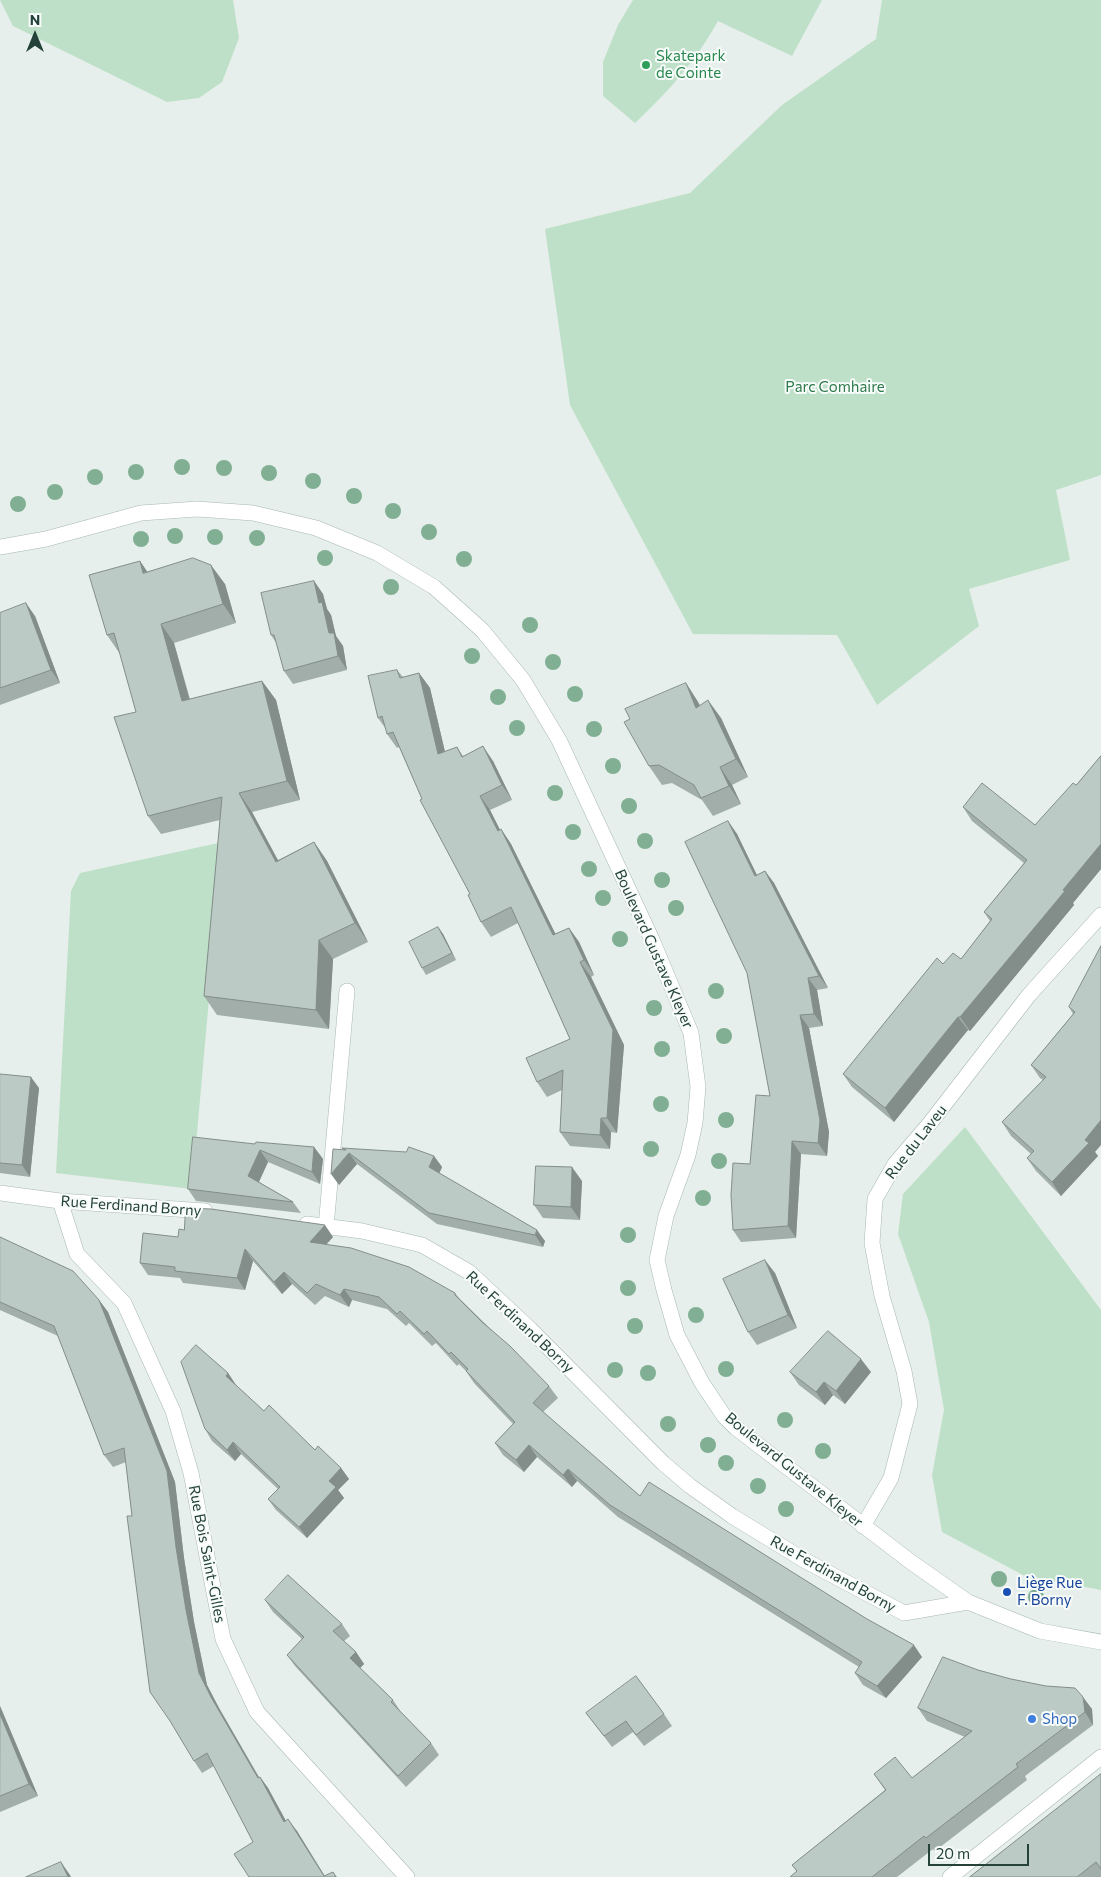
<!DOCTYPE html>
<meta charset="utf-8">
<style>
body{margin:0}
#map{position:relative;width:1101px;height:1877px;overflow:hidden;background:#e6efeb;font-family:Commissioner,sans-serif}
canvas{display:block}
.north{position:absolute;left:10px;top:10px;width:50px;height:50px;-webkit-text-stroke:4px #f7fbf9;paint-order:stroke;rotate:0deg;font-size:14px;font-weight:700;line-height:20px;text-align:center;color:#24423a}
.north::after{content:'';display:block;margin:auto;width:18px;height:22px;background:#24423a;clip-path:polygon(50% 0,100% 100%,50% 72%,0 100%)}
.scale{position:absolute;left:928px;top:1844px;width:101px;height:22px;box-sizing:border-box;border:2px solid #24423a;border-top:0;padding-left:6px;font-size:15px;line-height:18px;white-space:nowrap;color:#24423a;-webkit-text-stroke:4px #f7fbf9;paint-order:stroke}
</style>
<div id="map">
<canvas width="1101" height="1877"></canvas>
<div class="north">N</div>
<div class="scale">20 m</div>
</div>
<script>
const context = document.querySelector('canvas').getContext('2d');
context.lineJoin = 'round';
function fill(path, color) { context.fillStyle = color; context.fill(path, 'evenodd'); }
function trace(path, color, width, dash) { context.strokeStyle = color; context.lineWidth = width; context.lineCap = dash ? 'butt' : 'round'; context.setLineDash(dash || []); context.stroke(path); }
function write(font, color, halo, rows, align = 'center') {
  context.font = font + ' Commissioner,sans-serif'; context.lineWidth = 4; context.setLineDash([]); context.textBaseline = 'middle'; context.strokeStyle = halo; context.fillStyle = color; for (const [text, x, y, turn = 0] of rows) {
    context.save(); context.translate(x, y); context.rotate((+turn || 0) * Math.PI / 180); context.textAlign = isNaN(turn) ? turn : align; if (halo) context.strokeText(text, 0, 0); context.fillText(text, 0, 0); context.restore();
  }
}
const green = new Path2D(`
 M0,0H233L239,38L222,82L199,98L167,102L13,26Z
 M633,0H822L792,56L718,21C696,61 668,92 635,123L603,96V62L618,25Z
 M882,0H1101V475L1056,490L1070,560L969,589L979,626L877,705L837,635L693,634L570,405L545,229L690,193L782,105L876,39Z
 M223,842L192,1189L56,1173L71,891L80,873Z
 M965,1127L1101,1310V1590L1023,1575L942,1532L932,1475L944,1410L929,1322L898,1234L903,1194Z`);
const minor = new Path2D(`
 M0,547L46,539L141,513L197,509L253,513L316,528L377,553L434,587L482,630L523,680L559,740L653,942L691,1033L698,1087L695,1123L688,1155L666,1216L657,1260L664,1290L677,1335L702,1383L724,1416L736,1428L911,1562L968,1602L1040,1631L1101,1642
 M0,1193L60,1201L205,1211
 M60,1201L77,1254L124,1303L173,1411L191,1473L223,1639L257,1712L407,1877
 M307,1224L362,1231L422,1245L469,1272L530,1329L663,1463L690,1486L732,1516L804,1560L904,1613L968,1602
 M326,1227L347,991
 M863,1526L891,1478L910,1404L904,1371L882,1296L872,1243L875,1199L895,1164L930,1123L1029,995L1101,915
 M950,1877L1101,1757`);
const trees = [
 [182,467],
 [224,468],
 [136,472],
 [269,473],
 [95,477],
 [313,481],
 [55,492],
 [354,496],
 [18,504],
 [393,511],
 [429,532],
 [175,536],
 [215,537],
 [257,538],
 [141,539],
 [325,558],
 [464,559],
 [391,587],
 [530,625],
 [472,656],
 [553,662],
 [575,694],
 [498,697],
 [517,728],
 [594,729],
 [613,766],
 [555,793],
 [629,806],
 [573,832],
 [645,841],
 [589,869],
 [662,880],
 [603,898],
 [676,908],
 [620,939],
 [716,991],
 [654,1008],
 [724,1036],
 [662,1049],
 [661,1104],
 [726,1120],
 [651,1149],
 [719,1161],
 [703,1198],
 [628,1235],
 [628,1288],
 [696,1315],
 [635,1326],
 [726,1369],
 [615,1370],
 [648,1373],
 [785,1420],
 [668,1424],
 [708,1445],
 [823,1451],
 [726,1463],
 [758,1486],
 [786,1509],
 [999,1579],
 [1036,1597]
];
const wall = new Path2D(`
 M140,561L147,572L225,584L236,623L174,643L190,699L262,681L276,700L300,800L252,812L278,860L314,842L327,861L368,942L333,959L329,1029L217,1015L204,996L220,820L161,834L148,816L136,712L120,654L107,635Z
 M314,581L323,594L327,609L331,615L336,636L343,646L347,670L293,684L284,671L277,644L271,635Z
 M0,613L35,616L60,683L0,705Z
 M397,670L403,677L419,673L430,688L445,752L457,747L463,756L493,761L512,800L490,810L500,830L501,829L511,844L555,934L569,928L579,942L594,975L591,977L624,1045L617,1133L611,1132L610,1149L570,1146L560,1132L562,1090L547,1097L537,1082L570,1039L518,923L491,937L481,922L470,894L422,799L399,747L397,748L387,734L386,729L378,718Z
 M686,683L698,702L700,705L721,718L748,777L732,785L741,804L713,816L702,800L672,783L662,785L649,766Z
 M1101,756V869L1073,903L1074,905L970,1031L968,1030L954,1046L894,1122L852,1087L843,1074L943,964L961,959L990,921L984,912L1024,863L972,821L963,807L1035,825L1076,785Z
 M728,821L737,834L757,875L765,871L774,883L828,988L817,990L823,1026L809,1028L829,1132L827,1156L801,1154L796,1238L741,1242L733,1230L750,1164L770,1096Z
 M438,927L443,934L456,960L426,975L422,968Z
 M1101,946L1095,1152L1098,1156L1061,1196L1036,1171L1027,1158L1031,1154L1011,1136L1002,1122L1043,1080L1040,1078L1031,1065L1073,1014L1069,1007Z
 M0,1074L39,1088L30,1177L0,1173Z
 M255,1144L314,1147L323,1159L320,1184L268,1162L259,1182L293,1202L301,1213L196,1201L188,1189Z
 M342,1148L434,1156L442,1167L439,1173L545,1241L543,1247L437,1224L357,1164L339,1185L344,1150Z
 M582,1181L580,1220L543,1218L534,1205Z
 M0,1237L99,1300L108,1312L175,1482L184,1558L194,1622L207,1685L219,1708L259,1777H260L268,1788L286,1821L297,1831L325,1876L333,1872L337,1877H249L253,1842L214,1766L202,1773L194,1761L132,1516L126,1462L113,1467L104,1455L58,1336L0,1310Z
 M178,1237H333L326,1244L455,1293L460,1299L549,1386L558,1398L543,1412L640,1496L922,1657L886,1698L863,1685L855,1673L859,1667L618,1517L577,1481L572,1487L537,1457L524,1472L503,1455L495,1443L513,1424L474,1383L466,1371L459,1364L457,1366L436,1343L432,1346L409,1323L406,1326L387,1309L352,1300L349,1307L325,1296L315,1305L292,1284L282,1294L253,1261L245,1290L183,1283L180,1278L148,1275L140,1263Z
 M775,1273L797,1328L757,1345L748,1332Z
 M790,1372H871L845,1404L833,1395L825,1405L799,1385Z
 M228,1373L236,1385L264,1411L315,1450L341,1468L349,1479L338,1490L344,1498L307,1538L276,1510L268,1499L278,1489L241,1454L235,1461L212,1441L205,1429Z
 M265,1600L342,1624L350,1636L344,1641L356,1652L364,1664L360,1668L393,1700L401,1712L431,1743L439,1755L406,1787L295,1666L287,1655L302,1639L273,1612Z
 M978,1670L1092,1709L1093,1725L1025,1776L1027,1780L935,1851L933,1849L897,1877H790L797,1872L792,1865L885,1790L874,1774L912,1778L965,1737L927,1721L918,1708Z
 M0,1706L38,1796L0,1812Z
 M586,1713L664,1714L672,1726L644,1746L633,1732L612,1747Z
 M1101,1774V1877H970Z`);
const shadedWall = new Path2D(`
 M140,561L153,580L143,573Z
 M211,565L225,584L236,623L223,604Z
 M314,581L323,594L327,609L331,615L336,636L343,646L347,670L338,656L329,633L319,603Z
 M26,603L35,616L60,683L51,670Z
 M161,624L174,643L195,720L182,701Z
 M419,673L430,688L449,769L438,754Z
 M262,681L276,700L300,800L287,781Z
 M686,683L698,702L708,726L696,708Z
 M708,700L721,718L748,777L736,759Z
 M483,746L493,761L512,800L502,785Z
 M720,767L732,785L741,804L729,786Z
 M239,793L252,812L289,881L276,862Z
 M480,796L490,810L508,846L498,831Z
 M728,821L737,834L763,888L755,876Z
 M501,829L511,844L563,949L553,935Z
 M314,842L327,861L368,942L355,923Z
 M1101,844V869L1073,903L1074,905L970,1031L960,1017L1063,890Z
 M765,871L774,883L828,988L819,976Z
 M438,927L443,934L456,960L452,953Z
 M569,928L579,942L594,975L584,960Z
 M319,940L333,959L329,1029L316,1010Z
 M580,962L591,977L624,1045L617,1133L607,1118Z
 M808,978L817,990L823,1026L814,1014Z
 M800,1015L809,1028L829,1132L827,1156L818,1143Z
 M958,1017L968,1030L894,1122L885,1108Z
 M31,1077L39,1088L30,1177L22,1165Z
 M601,1118L611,1132L610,1149L600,1135Z
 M1101,1120V1145L1095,1152L1098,1156L1061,1196L1052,1182Z
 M792,1141L801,1154L796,1238L788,1226Z
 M314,1147L323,1159L320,1184L312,1172Z
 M260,1150L268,1162L256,1188L248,1176Z
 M349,1153L357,1164L339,1185L331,1174Z
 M434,1156L442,1167L437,1179L429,1167Z
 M572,1167L582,1181L580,1220L571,1207Z
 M325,1225L333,1237L318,1254L310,1242Z
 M537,1230L545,1241L543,1247L535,1235Z
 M245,1249L253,1261L245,1290L237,1278Z
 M765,1260L775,1273L797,1328L788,1315Z
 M284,1272L292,1284L282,1294L274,1282Z
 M344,1289L352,1300L349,1307L340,1295Z
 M99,1300L108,1312L175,1482L184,1558L194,1622L207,1685L219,1708L266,1790L258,1778L211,1697L199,1673Z
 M861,1359L871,1372L845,1404L836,1391Z
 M228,1373L236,1385L234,1387L226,1376Z
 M824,1382L833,1395L825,1405L816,1392Z
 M233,1442L241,1454L235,1461L227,1450Z
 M529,1445L537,1457L524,1472L516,1460Z
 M341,1468L349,1479L338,1490L344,1498L307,1538L299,1527L329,1481Z
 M568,1469L577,1481L572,1487L563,1475Z
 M914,1645L922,1657L886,1698L877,1686Z
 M356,1652L364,1664L358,1670L350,1658Z
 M1083,1697L1092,1709L1093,1725L1085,1712Z
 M0,1706L38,1796L29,1784L0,1714Z
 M260,1777L268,1788L293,1834L284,1822Z
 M288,1819L297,1831L325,1877Z
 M61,1862L70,1875L71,1877H68Z`);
const building = new Path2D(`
 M193,558L211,565L223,604L161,624L182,701L262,681L287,781L239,793L276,862L314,842L355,923L319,940L316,1010L204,996L222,797L148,816L114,717L136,712L114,633L107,635L89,575L140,561L143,573Z
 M314,581L319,603L322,602L329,633H334L338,656L284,671L274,635H271L261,593Z
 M26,603L51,670L0,688V613Z
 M397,670L400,678L419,673L438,754L457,747L462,757L483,746L502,785L480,796L498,831L501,829L553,935L569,928L584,960L580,962L613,1030L607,1118H601L600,1135L560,1132L563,1070L537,1082L526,1058L570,1039L511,907L481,922L468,895L470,894L420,800L422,799L393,732L387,734L382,716L378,718L368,676Z
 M686,683L696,708L708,700L736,759L720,767L729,786L701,798L694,785L659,765L649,766L624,722L630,719L625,709Z
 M1101,756V844L1063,890L1065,891L960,1017H958L945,1033L885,1108L843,1074L937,958L943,964L953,953L961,959L992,919L984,912L1027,860L963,807L982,783L1035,825L1073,783L1076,785Z
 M728,821L755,876L765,871L819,976L808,978L814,1014L800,1015L820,1120L818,1143L792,1141L788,1226L733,1230L731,1195L733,1163L750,1164L756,1095L770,1096L747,973L685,842Z
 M438,927L452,953L422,968L409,942Z
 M1101,946V1120L1085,1140L1089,1143L1052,1182L1027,1158L1034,1151L1002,1122L1046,1077L1031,1065L1075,1012L1069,1007Z
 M0,1074L31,1077L22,1165L0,1163Z
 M193,1137L255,1144L256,1142L314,1147L312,1172L260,1150L248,1176L293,1202L188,1189Z
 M409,1147L434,1156L429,1167L537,1230L535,1235L429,1213L349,1153L331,1174L333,1149L346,1150L342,1148L406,1152Z
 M536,1166L572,1167L571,1207L534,1205Z
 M186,1208L211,1209L325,1225L310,1242L351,1248L409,1267L455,1293V1295L482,1322L510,1346L549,1386L533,1403L640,1496L649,1482L867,1619L914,1645L877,1686L855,1673L862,1662L610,1505L568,1469L563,1475L529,1445L516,1460L495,1443L515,1422L466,1371L468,1369L451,1352L449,1354L427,1331L424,1334L400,1311L397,1314L379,1297L344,1289L340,1295L316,1284L307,1293L284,1272L274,1282L245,1249L237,1278L175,1271V1267L140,1263L143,1233L178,1237L179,1229L184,1230Z
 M0,1237L73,1271L99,1300L167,1471L176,1547L186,1610L199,1673L211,1697L258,1778L260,1777L284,1822L288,1819L324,1876L333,1872L336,1877H249L234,1854L253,1842L207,1753L194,1761L170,1721L150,1692L127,1516H132L124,1448L104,1455L54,1326L0,1302Z
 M765,1260L788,1315L748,1332L723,1279Z
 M828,1331L861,1359L836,1391L824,1382L816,1392L790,1372Z
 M196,1345L228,1373L226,1376L264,1411L269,1405L315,1450L318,1446L341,1468L329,1481L336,1487L299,1527L268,1499L280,1487L233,1442L227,1450L205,1429L181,1362Z
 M288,1575L342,1624L333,1631L356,1652L350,1658L393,1700L391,1702L431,1743L398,1776L287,1655L304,1637L265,1600Z
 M943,1657L978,1670L1011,1679L1046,1686L1075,1688L1083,1697L1085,1712L1016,1764L1018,1767L926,1838L924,1836L872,1877H790L797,1871L792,1865L886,1790L874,1774L895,1757L912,1778L972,1731L918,1708Z
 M636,1676L664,1714L636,1735L626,1721L604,1736L586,1713Z
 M0,1714L29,1784L0,1796Z
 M1101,1774V1869L1096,1862L1077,1877H970Z
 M61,1862L68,1877H26Z`);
const markers = [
 [646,65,5,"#2e9e5b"],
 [1007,1592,5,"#1a4fb4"],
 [1032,1719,5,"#3f7fe0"]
];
const leisureNames = [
 ["Skatepark",656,56],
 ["de Cointe",656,73]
];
const parkNames = [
 ["Parc Comhaire",835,387]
];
const streetNames = [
 ["Boulevard Gustave Kleyer",654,949,66],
 ["Rue du Laveu",916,1142,-52],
 ["Rue Ferdinand Borny",131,1206,4],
 ["Rue Ferdinand Borny",520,1322,43],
 ["Boulevard Gustave Kleyer",794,1470,39],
 ["Rue Bois Saint-Gilles",207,1554,79],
 ["Rue Ferdinand Borny",833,1574,29]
];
const transitNames = [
 ["Liège Rue",1017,1583],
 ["F. Borny",1017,1600]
];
const shopNames = [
 ["Shop",1042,1719]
];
fill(green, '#bfe0c8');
trace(minor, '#a8b8b2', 16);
trace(minor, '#fff', 15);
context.fillStyle = '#80af93';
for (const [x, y] of trees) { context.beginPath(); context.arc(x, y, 8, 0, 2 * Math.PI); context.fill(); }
fill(wall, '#a1aea9');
fill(shadedWall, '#838d89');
fill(building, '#bbcac4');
trace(building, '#838d89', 1);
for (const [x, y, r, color] of markers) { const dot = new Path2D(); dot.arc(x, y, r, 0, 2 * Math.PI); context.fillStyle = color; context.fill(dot); trace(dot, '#f7fbf9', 2); }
write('15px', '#27864d', '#f7fbf9', leisureNames, 'left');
write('15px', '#2d7a4b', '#f7fbf9', parkNames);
write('15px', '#24423a', '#f7fbf9', streetNames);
write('15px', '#164399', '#f7fbf9', transitNames, 'left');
write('15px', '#366cbe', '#f7fbf9', shopNames, 'left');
</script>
